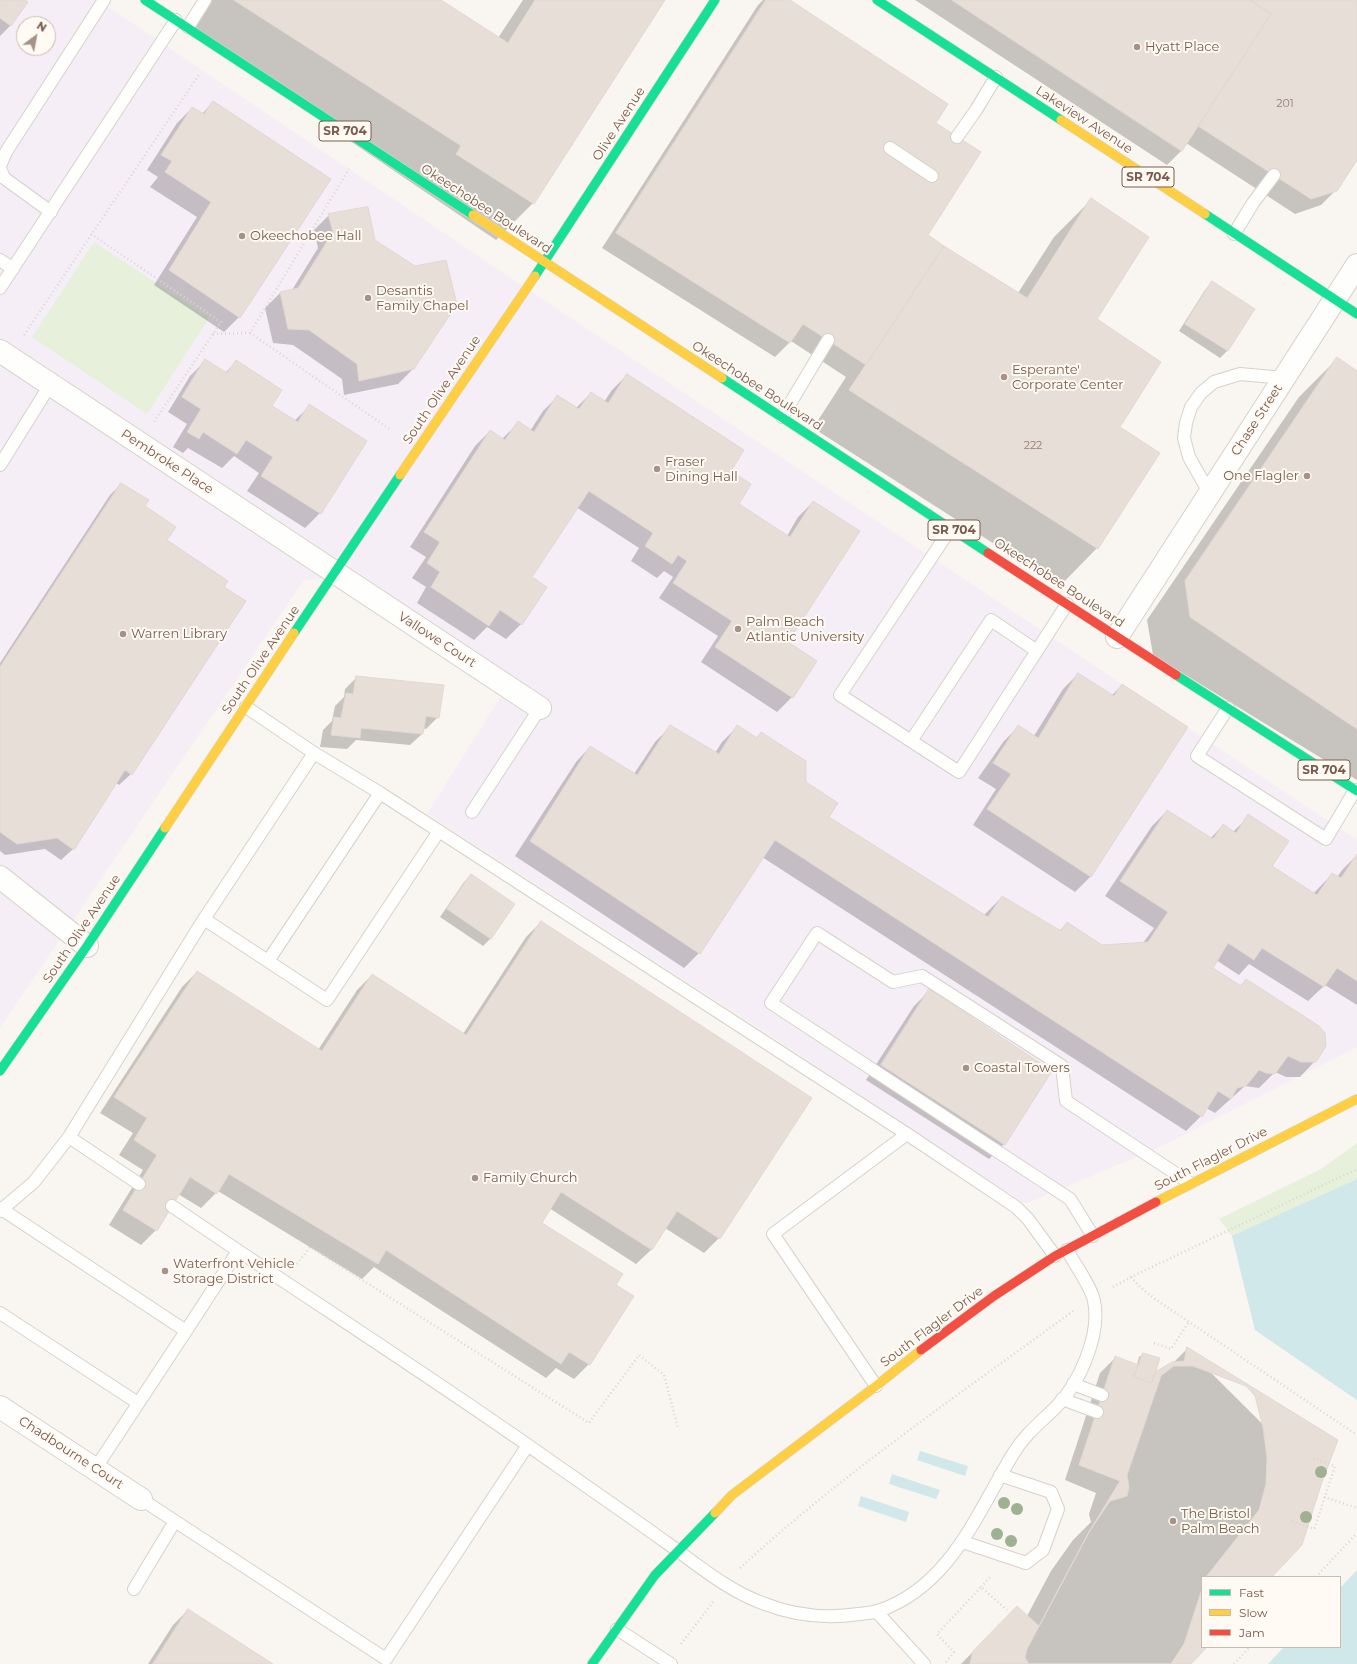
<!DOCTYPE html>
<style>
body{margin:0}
#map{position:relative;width:1357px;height:1664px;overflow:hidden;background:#f9f5f0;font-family:Montserrat,sans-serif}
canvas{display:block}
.legend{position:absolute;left:1201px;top:1576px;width:140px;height:72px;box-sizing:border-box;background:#fffaf3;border:1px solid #cabbb1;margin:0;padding:5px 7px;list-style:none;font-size:12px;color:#7a5c4d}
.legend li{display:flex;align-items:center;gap:8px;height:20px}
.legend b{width:20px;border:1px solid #cabbb1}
.north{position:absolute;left:16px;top:16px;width:40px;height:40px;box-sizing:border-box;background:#fffaf3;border:1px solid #cabbb1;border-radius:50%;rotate:32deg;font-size:11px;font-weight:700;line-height:16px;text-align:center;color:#7a5c4d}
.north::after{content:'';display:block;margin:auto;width:14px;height:18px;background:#a69286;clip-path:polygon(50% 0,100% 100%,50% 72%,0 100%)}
</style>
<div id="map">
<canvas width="1357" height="1664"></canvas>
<ul class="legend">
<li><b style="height:5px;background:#16e098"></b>Fast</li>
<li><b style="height:5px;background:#ffcf43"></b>Slow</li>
<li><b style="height:5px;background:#f24e42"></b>Jam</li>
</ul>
<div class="north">N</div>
</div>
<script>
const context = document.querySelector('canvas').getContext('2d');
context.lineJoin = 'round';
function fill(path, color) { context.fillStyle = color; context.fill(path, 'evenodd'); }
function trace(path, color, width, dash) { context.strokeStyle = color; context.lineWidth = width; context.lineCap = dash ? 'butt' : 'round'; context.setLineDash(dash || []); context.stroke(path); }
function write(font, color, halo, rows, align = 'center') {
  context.font = font + ' Montserrat,sans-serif'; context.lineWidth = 4; context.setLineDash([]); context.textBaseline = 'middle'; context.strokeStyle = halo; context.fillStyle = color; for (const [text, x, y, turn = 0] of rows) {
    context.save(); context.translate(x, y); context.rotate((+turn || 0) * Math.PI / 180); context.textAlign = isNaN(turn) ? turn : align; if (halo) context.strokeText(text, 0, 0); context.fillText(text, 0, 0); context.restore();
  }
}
const education = new Path2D(`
 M0,0H98L499,270L1357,840V1047L1156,1149L1025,1204L780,1042L427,814L513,677L358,577L304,580L0,1028ZM24,24H48V48H24Z`);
const green = new Path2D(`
 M94,242L209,318L147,414L32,337Z
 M1357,1143V1179L1325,1194L1357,1400L1255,1330L1232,1236L1219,1219L1321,1169Z`);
const water = new Path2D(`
 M1357,1179V1400L1255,1330L1232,1236Z
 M920,1451L968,1466L965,1476L917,1460Z
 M892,1474L940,1490L936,1499L889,1484Z
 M861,1496L909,1512L906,1522L858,1506Z
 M1357,1570V1664H1268L1284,1647H1340V1588Z`);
const shadow = new Path2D(`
 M0,0H23L11,25L0,36Z
 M203,0H439L498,38L523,0H664L533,203L496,240L185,29Z
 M763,0H788L935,123L926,236L1018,293L1054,237L1091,200L1096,319L1118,427L1159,454L1097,548L1060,586L813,428L846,377L791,341L775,357L602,248L758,5Z
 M915,0H1357V158L1336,190L1321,205L1295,214L1186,143L1182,150L1167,165Z
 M213,102L239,317L224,332L154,285L197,217L150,187L158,177L147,170L177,123L192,108L202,114Z
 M329,215L413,369L398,384L344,395L342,379L293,345L273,343L265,308L280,293L292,290L318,248L314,230Z
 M1212,283L1254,309L1227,351L1220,358L1179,331L1205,290Z
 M1337,359L1357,372V780L1153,655L1147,620L1299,397Z
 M205,361L225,373L236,362L271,406L294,421L310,406L320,513L305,528L247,491L259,473L234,456L222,468L188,448L183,453L173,447L187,424L168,412L190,376Z
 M627,375L730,471L737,504L787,536L798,517L813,502L787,642L815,661L792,697L777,712L701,662L718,636L659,598L673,577L664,571L657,578L631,561L639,548L576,507L531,578L521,624L506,639L487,627L474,640L417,603L426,587L412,578L426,557L410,547L475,446L490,431L502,439L518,423L530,431L543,411L558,396L576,408L591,393L604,402L612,390Z
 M121,484L144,507L166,540L131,774L119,785L115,782L73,849L61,860L45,849L5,855L0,851V663L110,495Z
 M1078,674L1111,696L1122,685L1187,727L1090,877L1075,892L973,825L996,789L978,778L1004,741L1019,726L1034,736L1063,689Z
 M357,677L438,717L426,729L423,728L422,734L410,745L356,740L347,749L320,747L323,730L332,721L335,706L344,697L345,689Z
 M670,727L715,753L722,742L737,727L756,738L761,733L805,783L827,817L984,915L1002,897L1059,931L1067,924L1102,946L1143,943L1154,928L1105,896L1152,826L1167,811L1210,839L1223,825L1233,832L1249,816L1270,866L1313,894L1332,874L1337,877L1343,869L1357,855V1005L1325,985L1308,1001L1249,964L1239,975L1216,960L1211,968L1240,986L1246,980L1315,1061L1300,1077H1286L1275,1072L1259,1088L1245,1086L1215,1113L1206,1108L1201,1116L1186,1131L762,857L699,953L684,968L515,856L576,762L590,747L634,774L655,742Z
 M472,875L513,904L490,939L483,946L440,917L464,882Z
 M541,922L719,1238L704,1253L665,1228L651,1250L636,1264L549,1208L540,1223L615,1285L589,1364L574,1379L556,1368L546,1378L374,1267L362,1279L218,1191L201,1208L178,1194L156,1230L141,1245L109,1225L143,1170L119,1155L133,1133L100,1113L182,987L197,972L318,1050L357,990L372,975L463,1034L526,937Z
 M929,991L1004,1144L989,1159L866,1080L914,1006Z
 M1187,1349L1321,1482L1271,1577H1202V1647H1206L1190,1664H961L1017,1607L1027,1616L1051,1571L1073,1540L1091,1522L1089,1514L1096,1493L1065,1480L1100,1373L1115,1358L1137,1365L1139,1357L1143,1354L1154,1374L1173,1363ZM1130,1375L1148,1380L1129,1376Z
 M188,1610L271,1664H148L173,1625Z`);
const building = new Path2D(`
 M0,0H25L28,2L11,26L0,18Z
 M234,0H441L508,43L535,0H665L534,204L456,154L461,146Z
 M766,0H790L948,104L936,123L981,152L928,235L944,246L866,365L803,324L790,343L616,233Z
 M952,0H1250L1271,14L1182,151Z
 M1250,0H1357V160L1337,191L1311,199L1198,126L1271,14Z
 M213,101L331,179L240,318L169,270L211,202L165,172L172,161L161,155L192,107L204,114Z
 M1091,198L1149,237L1097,319L1161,362L1120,427L1160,453L1098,549L849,390L944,246L1027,298Z
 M368,207L375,240L415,266L446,260L457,304L414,369L359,381L357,364L309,330L288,329L280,292L298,288L333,232L328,214Z
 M1212,281L1255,309L1228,351L1185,324Z
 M1337,357L1357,371V729L1190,617L1185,581Z
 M205,359L227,373L236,360L282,390L272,406L298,422L309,404L367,441L321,514L261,476L273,457L246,440L237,454L203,432L199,439L187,432L201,409L182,397Z
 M627,374L744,450L731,471L751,484L739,504L790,537L813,501L860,531L788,642L817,661L793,698L715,647L732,621L673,583L687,561L678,555L672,564L645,546L653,533L589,491L532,577L547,587L522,625L500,610L489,626L431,587L440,572L427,563L440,542L424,532L490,430L505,440L518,421L534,432L557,395L579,409L591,392L608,403Z
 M121,483L149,500L145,506L176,527L167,540L228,581L224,587L246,601L132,775L125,770L74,850L57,838L17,844L0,832V667Z
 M1078,673L1114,696L1122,684L1188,727L1091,877L987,809L1011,774L993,763L1018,725L1038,738Z
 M356,676L444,685L439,718L426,716L423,734L361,728L360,738L331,735L334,717L341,718L346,693L353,694Z
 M670,725L719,754L737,725L757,738L761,732L806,761V782L838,803L829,817L988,917L1002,896L1061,931L1067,922L1102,945L1148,942L1168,912L1120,881L1167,810L1213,839L1223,824L1236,833L1248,814L1289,841L1272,866L1317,895L1332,873L1341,878L1357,854V981L1337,968L1324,987L1262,948L1254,960L1228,943L1213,968L1241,986L1246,979L1319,1026L1325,1033L1326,1046L1316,1062H1301L1288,1056L1275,1074L1266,1073L1259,1070L1246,1086L1237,1088L1231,1099L1218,1091L1202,1117L775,840L700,954L530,841L590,746L637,775Z
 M471,874L515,904L491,939L447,909Z
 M541,921L812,1098L720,1239L677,1211L652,1250L561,1192L542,1223L623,1274L616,1285L634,1296L590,1365L569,1352L561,1364L386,1250L378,1264L229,1174L217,1194L190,1177L157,1231L123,1210L157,1155L134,1140L147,1118L114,1097L197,971L322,1051L372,974L466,1035Z
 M929,989L1052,1071L1005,1145L881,1065Z
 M1187,1347L1338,1440L1322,1482L1302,1545L1272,1577H1202V1647H1207L1191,1664H970L973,1651L1017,1606L1039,1626L1089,1532L1120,1481L1079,1465L1115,1356L1138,1365L1134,1377L1152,1383L1155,1372L1172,1362L1184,1361Z
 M1143,1353L1160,1358L1152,1383L1134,1377Z
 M1174,1366H1193L1246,1386L1255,1396L1263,1427L1267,1457L1266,1484L1259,1510L1206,1577H1202V1589L1184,1644L1171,1664H1029L1025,1658L1027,1649L1089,1532L1110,1501L1127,1496L1129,1487L1127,1475L1161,1376Z
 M188,1609L273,1664H153Z`);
const path = new Path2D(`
 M91,234L221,322L154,422
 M250,333L391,430
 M213,334L250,333L349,169
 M24,335L200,73
 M297,1264L310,1247L589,1423L639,1355L664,1375L678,1428
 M1131,1277L1140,1287L1155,1299L1357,1435
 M1113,1287L1131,1277L1357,1169
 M1154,1343L1171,1349L1189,1322
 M1324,1497L1357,1508
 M1292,1521L1314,1529L1316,1524L1335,1466L1313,1458
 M740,1568C843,1473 960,1394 1073,1311
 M1316,1577L1357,1533
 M981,1587L992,1575
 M681,1644L713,1602
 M946,1662L954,1652L937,1634L981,1587L1007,1610
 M1234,1664L1250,1647`);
const lane = new Path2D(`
 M188,27L205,0
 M957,137L976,110L996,77
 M890,148L932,176
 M0,166L6,152L104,0
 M0,168L4,178L51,212
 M1234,234L1253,203L1274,175
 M0,260L13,269
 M0,288L176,20
 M782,417L828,340
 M0,465L50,385
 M1210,494L1189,457L1184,438L1186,423L1191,407L1201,393L1214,382L1240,374L1284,378
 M951,528L840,695L959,772L1067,604
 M246,707L314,753L380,793L907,1134L1016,1207L1028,1219L1055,1256
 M1228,708L1197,756L1326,839L1355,790
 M911,741L991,620L1037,651
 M314,753L204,919L327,1000L439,831
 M472,812L540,708
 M268,961L380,793
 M69,1137L139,1184
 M172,1206C296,1291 423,1371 546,1458C586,1486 627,1514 667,1543C698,1565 728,1591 765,1604C796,1616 826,1619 859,1614C865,1613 872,1613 878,1611C950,1587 977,1513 1013,1454C1024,1435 1041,1422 1056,1407C1080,1383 1101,1334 1094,1301C1092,1288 1074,1263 1067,1250
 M0,1208L186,1331L238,1251
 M0,1211L34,1182L69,1137L204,919
 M1093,1236L1070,1199L771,1003L817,933L893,982L922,976L1062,1066L1066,1101L1190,1183
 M0,1313L138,1403
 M1073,1384L1102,1395
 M876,1386L773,1234L907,1134
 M1062,1399L1097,1412
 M95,1469L186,1331
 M141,1499L386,1659L528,1445
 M963,1542L1026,1563L1043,1550L1058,1509L1051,1492L1000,1475
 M134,1589L175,1521
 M876,1611L924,1664
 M617,1629L671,1664`);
const street = new Path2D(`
 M0,351L540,708
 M1117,637L1357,265
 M0,877L87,946
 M0,1407L141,1499`);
const fast = new Path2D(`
 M145,0L473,215
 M877,0L1061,120
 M1205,214L1357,314
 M535,276L715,0
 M722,378L988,553
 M294,633L400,475
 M1176,675L1357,791
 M0,1071L87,946L165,828
 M592,1664L655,1575L715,1513`);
const slow = new Path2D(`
 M1061,120L1205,214
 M473,215L722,378
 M400,475L535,276
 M165,828L294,633
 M1156,1202L1357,1099
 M715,1513L732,1495L876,1386L921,1350`);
const jam = new Path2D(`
 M988,553L1176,675
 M921,1350L994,1296L1055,1256L1156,1202`);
const trees = [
 [1321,1472],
 [1004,1503],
 [1017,1509],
 [1306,1517],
 [997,1534],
 [1011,1541]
];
const markers = [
 [1137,47,4,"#a69286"],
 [242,236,4,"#a69286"],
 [368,298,4,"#a69286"],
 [1004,377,4,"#a69286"],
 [657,469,4,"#a69286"],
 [1307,476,4,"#a69286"],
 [738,629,4,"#a69286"],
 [123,634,4,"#a69286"],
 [966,1068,4,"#a69286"],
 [475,1178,4,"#a69286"],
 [165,1271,4,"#a69286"],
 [1173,1521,4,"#a69286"]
];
const numberNames = [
 ["201",1285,104],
 ["222",1033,446]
];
const shields = [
 [345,131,52],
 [1148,177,52],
 [954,530,52],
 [1324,770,52]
];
const shieldNames = [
 ["SR 704",345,131],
 ["SR 704",1148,177],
 ["SR 704",954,530],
 ["SR 704",1324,770]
];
const poiNames = [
 ["Hyatt Place",1145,47],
 ["Okeechobee Hall",250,236],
 ["Desantis",376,291],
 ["Family Chapel",376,306],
 ["Esperante'",1012,370],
 ["Corporate Center",1012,385],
 ["Fraser",665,462],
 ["Dining Hall",665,477],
 ["One Flagler",1299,476,"right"],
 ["Palm Beach",746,622],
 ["Atlantic University",746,637],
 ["Warren Library",131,634],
 ["Coastal Towers",974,1068],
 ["Family Church",483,1178],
 ["Waterfront Vehicle",173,1264],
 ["Storage District",173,1279],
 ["The Bristol",1181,1514],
 ["Palm Beach",1181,1529]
];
const streetNames = [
 ["Lakeview Avenue",1084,120,33],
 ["Olive Avenue",619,124,-57],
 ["Okeechobee Boulevard",486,209,33],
 ["Okeechobee Boulevard",757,386,33],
 ["South Olive Avenue",442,390,-56],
 ["Chase Street",1257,420,-57],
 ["Pembroke Place",167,462,33],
 ["Okeechobee Boulevard",1059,583,33],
 ["Vallowe Court",437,640,33],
 ["South Olive Avenue",261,660,-56],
 ["South Olive Avenue",82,929,-56],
 ["South Flagler Drive",1211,1159,-27],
 ["South Flagler Drive",932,1327,-37],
 ["Chadbourne Court",71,1453,33]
];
fill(education, '#f6eef6');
fill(green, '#e7f0db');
fill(water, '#d0e8ea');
fill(shadow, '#0003');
fill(building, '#e6ded7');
trace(building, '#e2d8d2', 1);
trace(lane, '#d7d1cb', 14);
trace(street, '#d7d1cb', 24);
trace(fast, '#d9d2cb', 10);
trace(slow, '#d9d2cb', 10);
trace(jam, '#d9d2cb', 10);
trace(path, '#dcd5d0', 2.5, [1, 3]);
trace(lane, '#fefefd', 12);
trace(street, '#fefefd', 22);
trace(fast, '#16e098', 9);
trace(slow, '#ffcf43', 9);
trace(jam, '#f24e42', 9);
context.fillStyle = '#9eb190';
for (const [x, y] of trees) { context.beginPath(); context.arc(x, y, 6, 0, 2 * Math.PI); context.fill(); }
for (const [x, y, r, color] of markers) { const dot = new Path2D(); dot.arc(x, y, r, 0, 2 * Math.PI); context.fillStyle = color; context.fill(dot); trace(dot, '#fffaf3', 1.5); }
write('11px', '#977e72', null, numberNames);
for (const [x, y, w] of shields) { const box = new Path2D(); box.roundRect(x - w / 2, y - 10, w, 20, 3); context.fillStyle = '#fffaf3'; context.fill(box); trace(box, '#7a5c4d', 1); }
write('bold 12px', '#7a5c4d', null, shieldNames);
write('13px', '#7a5c4d', '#fffaf3', poiNames, 'left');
write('13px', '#7a5c4d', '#fffaf3', streetNames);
</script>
